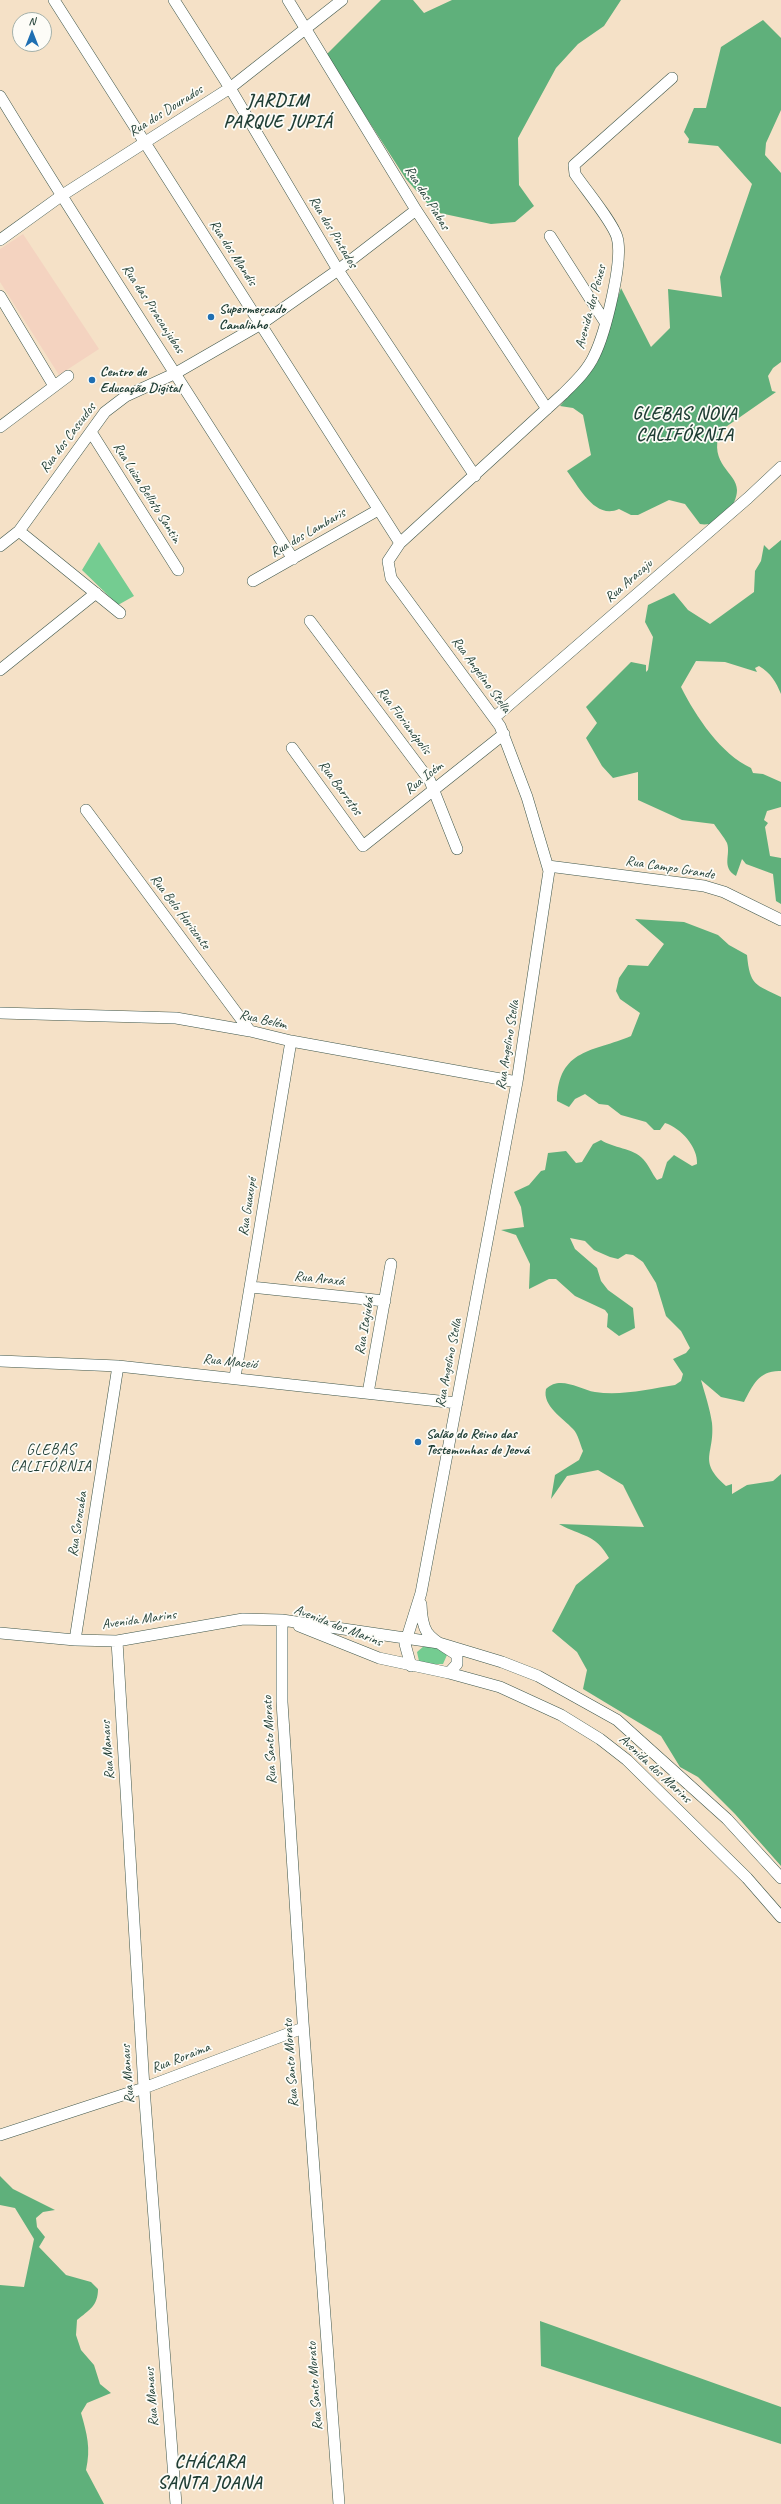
<!DOCTYPE html>
<meta charset="utf-8">
<style>
body{margin:0}
#map{position:relative;width:781px;height:2504px;overflow:hidden;background:#f5e1c7;font-family:Caveat,sans-serif}
canvas{display:block}
.north{position:absolute;left:12px;top:12px;width:40px;height:40px;box-sizing:border-box;background:#fdfcf7;border:1px solid #a4b0a9;border-radius:50%;rotate:0deg;font-size:11px;font-weight:700;line-height:16px;text-align:center;color:#1f3d34}
.north::after{content:'';display:block;margin:auto;width:14px;height:18px;background:#1f6fb2;clip-path:polygon(50% 0,100% 100%,50% 72%,0 100%)}
</style>
<div id="map">
<canvas width="781" height="2504"></canvas>
<div class="north">N</div>
</div>
<script>
const context = document.querySelector('canvas').getContext('2d');
context.lineJoin = 'round';
function fill(path, color) { context.fillStyle = color; context.fill(path, 'evenodd'); }
function trace(path, color, width, dash) { context.strokeStyle = color; context.lineWidth = width; context.lineCap = dash ? 'butt' : 'round'; context.setLineDash(dash || []); context.stroke(path); }
function write(font, color, halo, rows, align = 'center') {
  context.font = font + ' Caveat,sans-serif'; context.lineWidth = 3.5; context.setLineDash([]); context.textBaseline = 'middle'; context.strokeStyle = halo; context.fillStyle = color; for (const [text, x, y, turn = 0] of rows) {
    context.save(); context.translate(x, y); context.rotate((+turn || 0) * Math.PI / 180); context.textAlign = isNaN(turn) ? turn : align; if (halo) context.strokeText(text, 0, 0); context.fillText(text, 0, 0); context.restore();
  }
}
const built = new Path2D(`
 M23,234L99,349L59,375L0,282V249Z`);
const green = new Path2D(`
 M99,542L134,596L118,605L82,570Z
 M424,1646C433,1646 442,1647 447,1655L443,1664H424L419,1661L417,1652Z`);
const forest = new Path2D(`
 M381,0H413L424,13L452,0H621L604,26L578,44L556,68L518,138L519,185L534,206L515,222L491,224L435,212L406,179L326,55Z
 M763,20L781,38V110L766,143L765,155L781,173V362L773,368L768,376L772,391L776,392L720,431C708,465 737,472 737,490C737,507 717,528 700,524L685,504L669,500L638,515H631L619,509C595,520 579,487 567,471L591,455L583,415L573,408L560,406L597,363L621,288L651,347L670,328L668,289L722,297L720,277L752,184L718,146L688,143L689,139L684,132L694,108H706L721,47Z
 M781,540V694C776,682 771,673 759,666L755,668L757,672L725,662L696,661L681,687C696,717 721,754 751,768L753,773L763,774L781,782V807L767,811L764,820L768,823L765,827L770,856L781,858V904L776,901L773,874L746,864L742,859L736,876C721,867 731,855 727,843C724,837 718,830 714,824L682,820L638,800V772L613,778L602,766L586,738L597,723L586,707L631,662L646,665V672L648,670L653,637L645,622L648,605L674,593L688,610L710,624L754,592L755,571L761,561L764,545L769,550Z
 M635,919L684,922L718,935L729,945L747,955C750,986 755,984 781,997V1371C759,1370 753,1385 744,1402L721,1397L701,1380C705,1394 710,1409 712,1423C715,1455 697,1460 726,1486L732,1484V1494L747,1485L773,1481L781,1474V1866L735,1814L698,1777L680,1767L661,1736L583,1689L587,1670L577,1652L552,1631L576,1585L609,1558C595,1533 582,1537 559,1524L644,1527L623,1485L598,1470L567,1476L551,1499L555,1475L579,1460L583,1451C580,1444 578,1434 573,1429C563,1418 542,1406 546,1389C560,1375 579,1389 595,1392C621,1396 650,1389 675,1385L681,1381L683,1374L673,1359L686,1353L690,1348L681,1331L666,1316L656,1283L643,1262L633,1255L626,1254L618,1259L610,1257L594,1250L585,1241L570,1238L575,1249L597,1268L601,1281L608,1290L633,1308L635,1328L619,1336L607,1327L608,1314L605,1310L575,1296L556,1279H549L529,1289L530,1264L516,1235L501,1230L524,1227L521,1207L514,1192L529,1185L541,1171L545,1170L548,1153L566,1151L576,1163L582,1162L593,1144L601,1140C613,1148 633,1148 643,1159C649,1165 652,1174 657,1180L662,1178L667,1162L674,1155L692,1166L697,1164C698,1147 681,1128 665,1123L660,1130H654L646,1122L621,1115L608,1105L599,1104L585,1094L575,1099L569,1107L557,1101C558,1048 594,1052 631,1036L640,1013L620,999L616,991L619,978L628,965L648,966L664,944Z
 M0,2176L13,2189L55,2210L43,2212L36,2218L37,2227L45,2237L39,2247L66,2275L91,2282L98,2289C98,2306 89,2310 77,2320L76,2335L81,2350L94,2365L100,2384L111,2393L87,2403L81,2413C87,2434 91,2448 86,2470L104,2504H0V2285L24,2287L34,2239L15,2208L0,2205Z
 M540,2321L781,2407V2444L541,2366Z`);
const minor = new Path2D(`
 M54,0L400,543
 M174,0L230,88L338,270L475,476
 M288,0L416,210L547,409
 M0,96C95,252 196,404 293,559
 M550,236L605,322
 M0,240L61,196L230,88L342,0
 M0,296L54,386
 M0,427L68,376
 M91,432L178,570
 M19,531L120,613
 M0,546L19,531L105,412L126,396L176,373L261,324L338,270L416,210
 M253,581L378,510
 M310,621L430,781L457,849
 M0,670L96,593
 M495,717L748,498L781,467
 M292,748L363,846L504,734
 M86,810L250,1031
 M548,866L704,886L724,892L781,920
 M0,1013L176,1018L250,1031L291,1041L517,1082
 M251,1287L385,1301
 M0,1361L118,1366L457,1403
 M235,1377L291,1041
 M368,1393L391,1264
 M421,1604C422,1638 431,1637 457,1655V1664L449,1673
 M282,1620V1702L303,2022L339,2504
 M299,1626L379,1658L449,1673L500,1687L561,1715L600,1739L627,1760L747,1878L781,1917
 M0,1633L75,1640L117,1641L243,1619L282,1620L439,1643L502,1662L538,1676L617,1720L727,1819L781,1878
 M75,1640L118,1366
 M117,1641L144,2088L176,2504
 M411,1666L405,1644L421,1593L517,1082L549,871L527,797L500,726L391,578L388,561L400,543L563,394C574,383 587,371 594,356C605,334 624,260 617,237C612,221 585,189 575,174L574,165L672,78
 M0,2135L144,2088L303,2028`);
const markers = [
 [211,317,4,"#1f6fb2"],
 [92,380,4,"#1f6fb2"],
 [418,1442,4,"#1f6fb2"]
];
const streetNames = [
 ["Rua dos Dourados",166,111,-32],
 ["Rua das Piabas",427,198,58],
 ["Rua dos Pintados",333,232,59],
 ["Rua dos Mandis",233,253,57],
 ["Avenida dos Peixes",591,307,-75],
 ["Rua das Piracanjubas",153,309,57],
 ["Rua dos Cascudos",68,438,-53],
 ["Rua Luiza Belloto Santin",147,493,58],
 ["Rua dos Lambaris",308,533,-30],
 ["Rua Aracaju",629,581,-41],
 ["Rua Angelino Stella",481,675,54],
 ["Rua Florianópolis",404,721,53],
 ["Rua Icém",424,778,-38],
 ["Rua Barretos",340,788,54],
 ["Rua Campo Grande",670,868,9],
 ["Rua Belo Horizonte",180,912,53],
 ["Rua Belém",263,1020,13],
 ["Rua Angelino Stella",508,1045,-81],
 ["Rua Guaxupé",248,1207,-81],
 ["Rua Araxá",319,1279,6],
 ["Rua Itajubá",365,1326,-80],
 ["Rua Maceió",230,1362,6],
 ["Rua Angelino Stella",449,1363,-79],
 ["Rua Sorocaba",78,1524,-81],
 ["Avenida Marins",139,1620,-8],
 ["Avenida dos Marins",338,1626,21],
 ["Rua Santo Morato",270,1740,-93],
 ["Rua Manaus",108,1750,-94],
 ["Avenida dos Marins",655,1769,43],
 ["Rua Roraima",181,2058,-21],
 ["Rua Santo Morato",291,2063,-94],
 ["Rua Manaus",128,2074,-94],
 ["Rua Santo Morato",315,2386,-94],
 ["Rua Manaus",152,2397,-94]
];
const poiNames = [
 ["Supermercado",219,309],
 ["Canalinho",219,325],
 ["Centro de",100,372],
 ["Educação Digital",100,388],
 ["Salão do Reino das",426,1434],
 ["Testemunhas de Jeová",426,1450]
];
const neighbourhoodNames = [
 ["GLEBAS",51,1450],
 ["CALIFÓRNIA",51,1467]
];
const districtNames = [
 ["JARDIM",278,101],
 ["PARQUE JUPIÁ",278,122],
 ["GLEBAS NOVA",685,414],
 ["CALIFÓRNIA",685,435],
 ["CHÁCARA",210,2462],
 ["SANTA JOANA",210,2483]
];
fill(built, '#f4d3c0');
fill(green, '#74cc91');
fill(forest, '#5fb07b');
trace(minor, '#3f564a', 12);
trace(minor, '#fff', 11);
for (const [x, y, r, color] of markers) { const dot = new Path2D(); dot.arc(x, y, r, 0, 2 * Math.PI); context.fillStyle = color; context.fill(dot); trace(dot, '#fdfcf7', 1.5); }
write('14px', '#1f3d34', '#fdfcf7', streetNames);
write('bold 14px', '#1f3d34', '#fdfcf7', poiNames, 'left');
context.letterSpacing = '1px';
write('15px', '#1f3d34', '#fdfcf7', neighbourhoodNames);
context.letterSpacing = '0px';
context.letterSpacing = '1px';
write('bold 18px', '#1f3d34', '#fdfcf7', districtNames);
context.letterSpacing = '0px';
</script>
